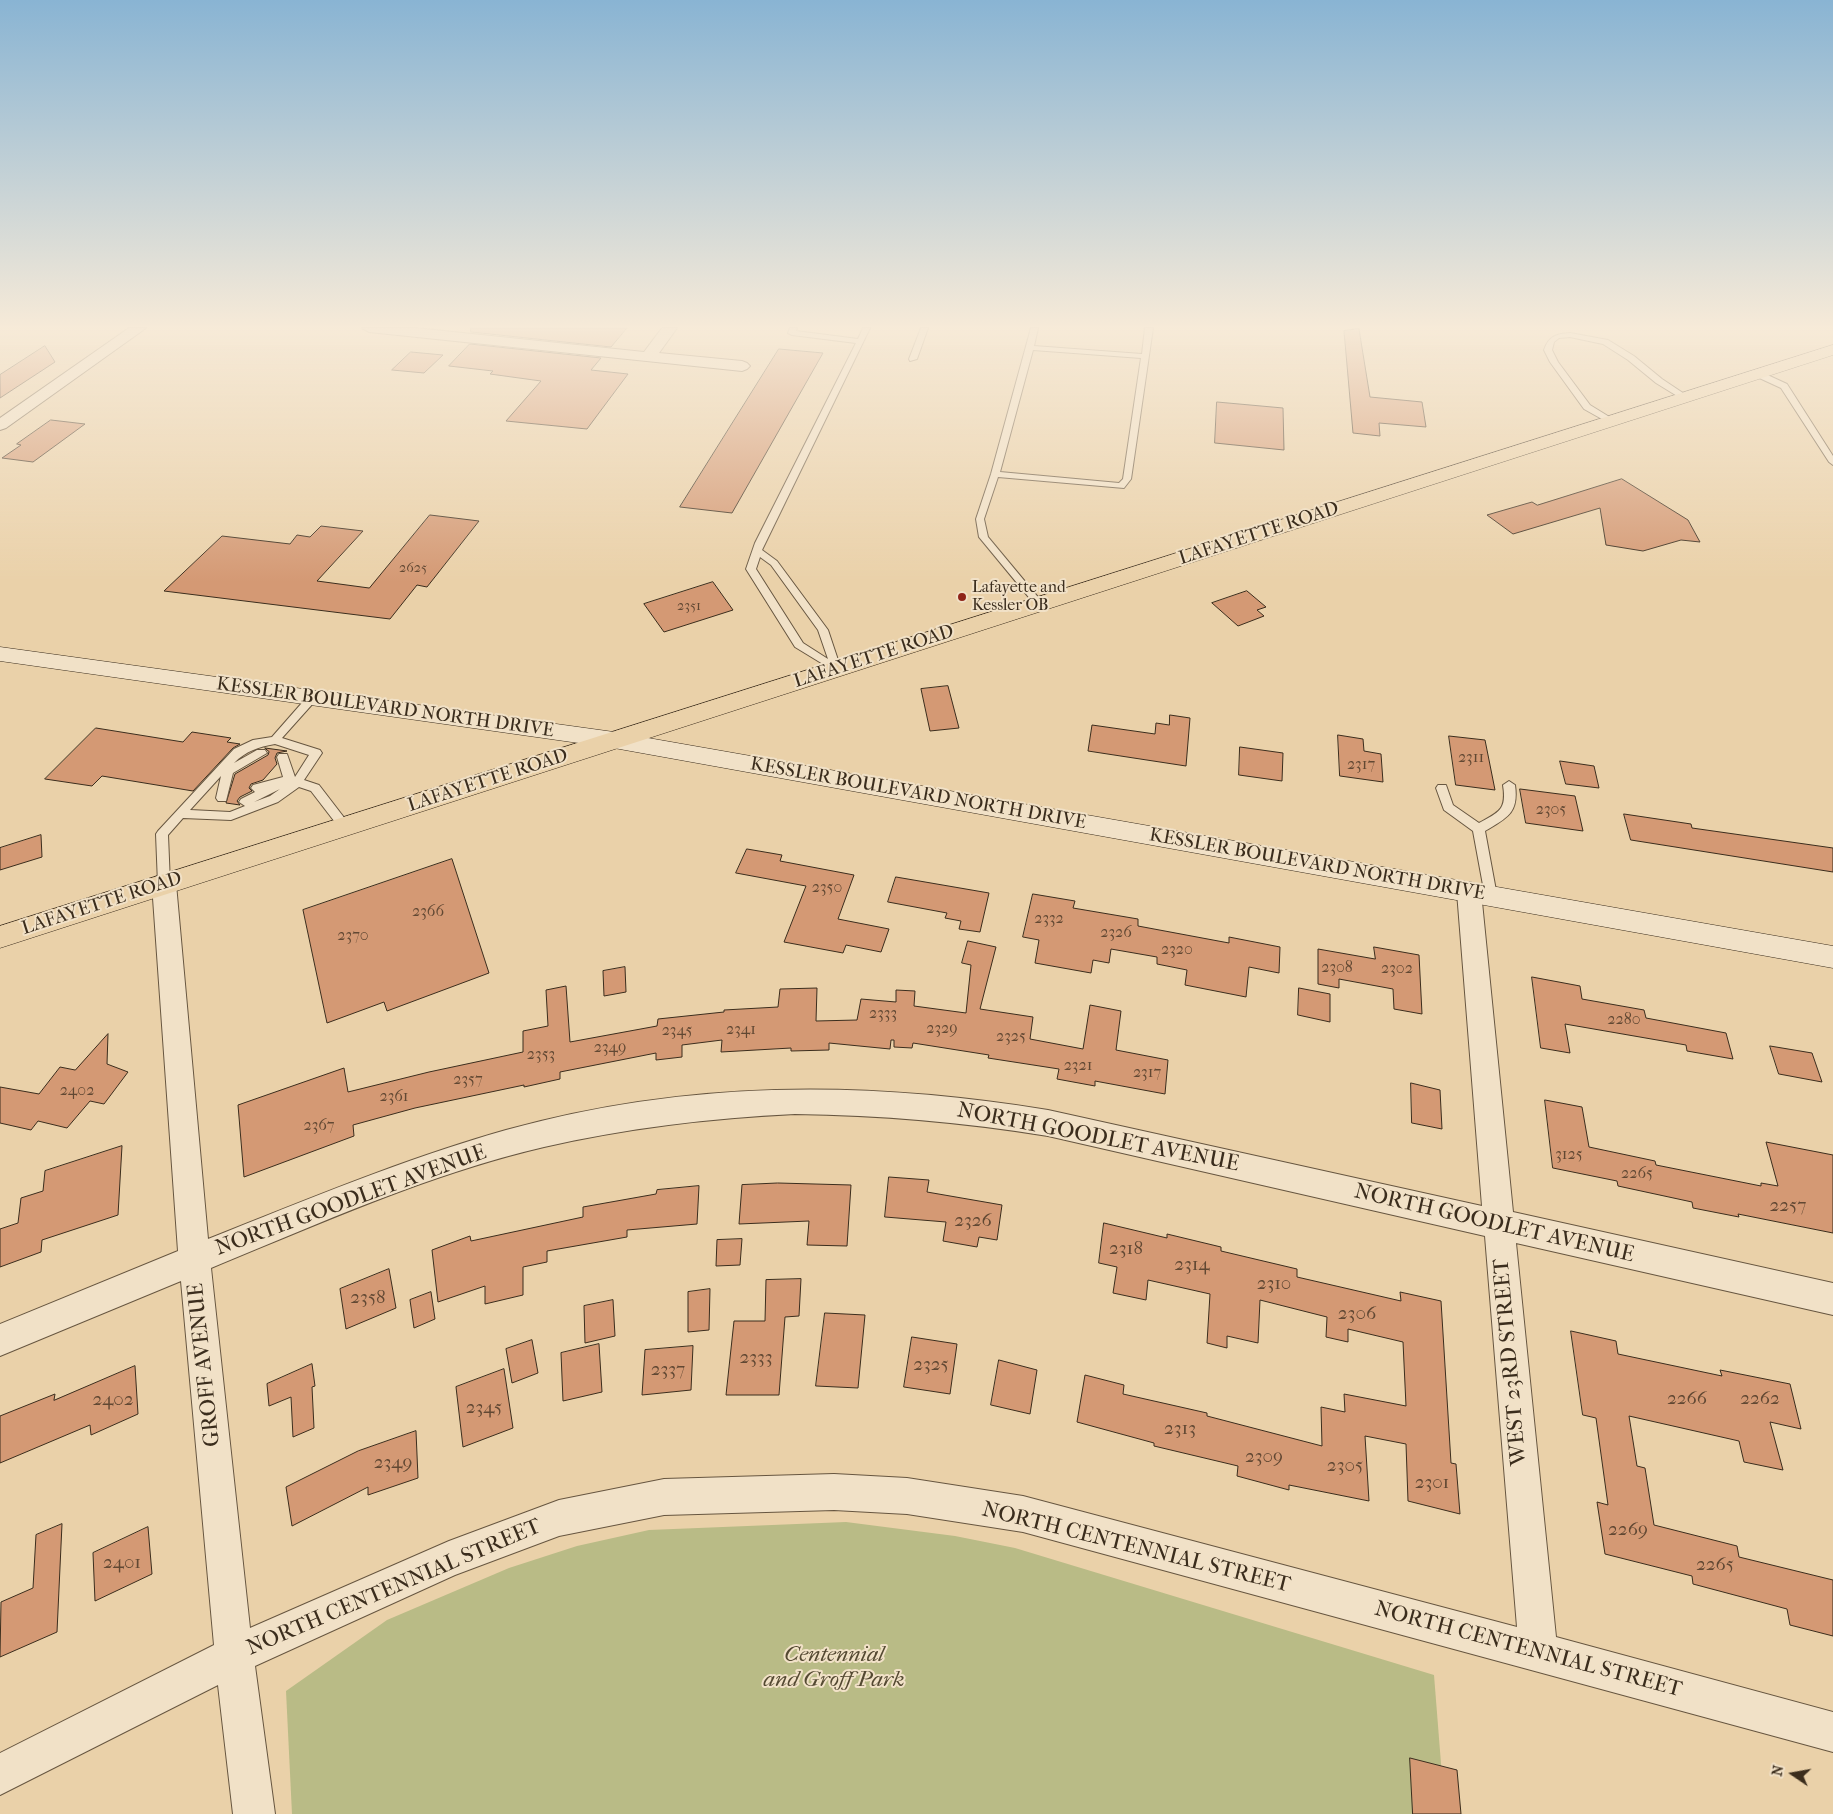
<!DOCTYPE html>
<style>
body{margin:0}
#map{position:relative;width:1833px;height:1814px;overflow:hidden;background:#ead1a9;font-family:"IM FELL French Canon",serif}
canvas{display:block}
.north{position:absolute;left:1768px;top:1749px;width:50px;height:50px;-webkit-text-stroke:4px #f1e1c7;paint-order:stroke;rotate:282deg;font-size:14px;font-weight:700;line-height:20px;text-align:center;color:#3b2d1d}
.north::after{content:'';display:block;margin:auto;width:18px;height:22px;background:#3b2d1d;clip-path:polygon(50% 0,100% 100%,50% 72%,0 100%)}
</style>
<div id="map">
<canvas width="1833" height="1814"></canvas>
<div class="north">N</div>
</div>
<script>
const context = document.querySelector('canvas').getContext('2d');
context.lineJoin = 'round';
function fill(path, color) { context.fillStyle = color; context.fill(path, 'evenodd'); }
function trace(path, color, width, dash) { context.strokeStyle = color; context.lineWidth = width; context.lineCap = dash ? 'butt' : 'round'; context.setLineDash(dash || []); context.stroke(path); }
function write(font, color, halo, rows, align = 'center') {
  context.font = font + ' "IM FELL French Canon",serif'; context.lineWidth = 4; context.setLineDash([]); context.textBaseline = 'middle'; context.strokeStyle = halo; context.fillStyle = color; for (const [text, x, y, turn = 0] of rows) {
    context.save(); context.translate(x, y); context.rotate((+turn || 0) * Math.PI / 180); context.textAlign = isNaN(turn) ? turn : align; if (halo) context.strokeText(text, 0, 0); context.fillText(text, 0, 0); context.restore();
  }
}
const green = new Path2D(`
 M846,1522L955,1536L1015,1548L1434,1675L1445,1814H292L286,1691L387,1620L509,1568L577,1546L649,1530Z`);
const building = new Path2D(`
 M471,328H627L611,347L471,332Z
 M1359,329L1370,397L1422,402L1426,427L1379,423L1380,436L1353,433L1344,331Z
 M470,344L601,358L591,370L628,374L587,429L506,421L541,381L490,374L493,371L449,366Z
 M45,346L55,362L0,398V375Z
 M779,349L823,353L732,513L680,507Z
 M411,352L443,355L424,373L392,370Z
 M1217,402L1283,408L1284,450L1215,443Z
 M51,420L85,424L33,462L2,458L21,445L17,444Z
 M1622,479L1688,520L1700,542L1681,540L1643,551L1606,545L1600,508L1513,534L1487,515L1532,502L1537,505Z
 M430,515L479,521L427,587L417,585L390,619L164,591L222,536L290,544L297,535L310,537L321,526L363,531L317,581L369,588Z
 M713,582L733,610L664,632L644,604Z
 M1247,591L1266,607L1257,610L1264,616L1238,626L1212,603Z
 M948,686L959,728L930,731L921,689Z
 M1170,715L1190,718L1186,766L1088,751L1092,725L1155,734L1156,723L1169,725Z
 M96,728L183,742L192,732L231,738L227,742L240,744L233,748L193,791L102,776L92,786L45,779Z
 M1338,735L1363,739L1364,751L1381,754L1383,782L1340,776Z
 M1449,736L1485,740L1495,790L1456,785Z
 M1240,747L1283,753L1282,781L1239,775Z
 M265,748L287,751L277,753L275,758L277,764L263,780L251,784L249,788L252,791L240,797L237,801L240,805L226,803L235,774L268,755L269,752Z
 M1560,761L1594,766L1599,788L1566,784Z
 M1520,789L1575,796L1583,831L1526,823Z
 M1624,814L1691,824L1692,828L1833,848V872L1631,840Z
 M41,835L42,857L0,870V848Z
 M747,849L782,855L780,861L854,875L838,919L889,929L881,952L846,945L843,953L784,942L806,886L736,873Z
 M452,859L489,973L387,1011L384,1002L327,1023L303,910Z
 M896,877L989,893L980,932L959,929L961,921L945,918L947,913L888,902Z
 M1033,894L1075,901L1073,908L1138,919V926L1229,943V937L1280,947L1279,973L1249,967L1246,997L1185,985L1187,970L1157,964V957L1111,949L1109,963L1093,960L1091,973L1035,963L1039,940L1023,937Z
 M968,941L996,947L980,1009L1033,1017L1030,1039L1083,1049L1090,1005L1121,1011L1116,1050L1168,1060L1165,1094L1095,1081V1086L1057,1079L1059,1069L988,1058L989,1055L913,1043L912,1048L894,1047V1040H891L890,1049L829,1043V1050L791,1051V1048L721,1052L722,1040L682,1045V1057L656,1060V1053L560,1072V1079L524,1087V1085L415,1108L353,1125L354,1136L244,1177L238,1105L344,1068L348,1092L429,1072L523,1052V1031L548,1026L546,990L566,986L570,1042L657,1026L658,1019L724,1012V1010L778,1007L780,989L817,988L816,1021L857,1020L861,999L896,1002V990L915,991L914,1006L966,1013L971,965L962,963Z
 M1374,947L1419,955L1422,1014L1394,1009L1393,989L1339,979V988L1318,984V949L1375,959Z
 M625,967L626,992L604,996L603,971Z
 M1532,977L1580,986L1582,999L1644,1010L1646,1018L1726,1033L1733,1059L1687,1051L1686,1045L1565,1024L1570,1053L1541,1048Z
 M1299,988L1330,994V1022L1298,1015Z
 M108,1034L107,1064L128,1072L104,1104L90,1101L67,1128L38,1121L31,1130L0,1123V1087L39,1094L60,1067L75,1070Z
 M1770,1046L1812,1053L1822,1082L1779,1074Z
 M1411,1083L1440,1090L1442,1129L1412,1123Z
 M1545,1100L1582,1107L1589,1147L1655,1161L1656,1165L1761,1186V1183L1778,1186L1766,1142L1833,1155V1233L1738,1214L1739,1217L1693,1208L1692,1202L1618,1186L1617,1181L1553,1168Z
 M122,1146L118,1215L42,1240L41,1252L0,1267V1229L18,1223L21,1198L43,1191L45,1171Z
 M889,1177L929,1180L927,1192L1002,1205L997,1240L979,1237L977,1247L943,1241L946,1222L885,1217Z
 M778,1183L851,1185L847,1246L807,1245L809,1221L739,1224L742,1185Z
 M699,1186L697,1224L627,1230V1237L547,1251V1262L523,1267V1295L485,1304V1286L438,1302L432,1250L470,1236L471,1241L583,1217V1207L656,1194L657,1190Z
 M1104,1223L1167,1238V1234L1221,1247V1251L1297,1269V1277L1401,1301L1400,1292L1441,1301L1451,1463L1456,1464L1460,1514L1408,1501L1406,1444L1365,1436L1369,1501L1289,1485V1490L1237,1476L1238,1466L1154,1446V1443L1077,1422L1085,1375L1124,1385L1123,1394L1207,1413V1416L1322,1446L1321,1407L1345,1412L1344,1394L1406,1406L1403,1342L1348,1329V1342L1326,1337L1327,1317L1260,1300L1258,1343L1227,1336V1348L1207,1343L1210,1294L1148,1280L1146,1300L1113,1293L1117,1267L1099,1263Z
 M742,1239L740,1265L716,1266L717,1240Z
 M389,1269L396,1308L346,1329L340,1289Z
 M801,1279L799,1316L785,1317L779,1395H726L734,1321H765L766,1280Z
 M710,1289L709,1330L688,1332V1292Z
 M431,1292L435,1319L414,1328L410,1300Z
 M613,1300L615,1336L585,1343L584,1306Z
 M825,1313L865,1315L858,1388L816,1386Z
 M1571,1331L1616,1341L1618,1354L1722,1376L1720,1370L1790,1384L1801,1429L1770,1422L1783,1470L1744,1462L1739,1441L1629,1416L1637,1466L1645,1468L1654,1525L1737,1546L1739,1557L1833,1580V1636L1790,1625L1787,1609L1693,1584L1692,1576L1605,1554L1597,1502L1608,1505L1596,1418L1583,1415Z
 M912,1337L957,1344L950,1394L904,1387Z
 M532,1340L538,1373L512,1383L506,1349Z
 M599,1344L602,1392L563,1401L561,1353Z
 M693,1346L691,1390L642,1395L645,1350Z
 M999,1360L1037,1370L1030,1414L991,1405Z
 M312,1364L315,1386L312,1387L314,1428L293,1437L291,1397L269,1406L267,1384Z
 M135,1366L138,1414L91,1435L90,1425L0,1463V1416L55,1394L54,1400Z
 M504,1369L513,1428L463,1447L456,1387Z
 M416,1431L418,1478L368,1495V1487L292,1526L286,1487L358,1451Z
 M62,1524L57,1632L0,1657L1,1602L33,1588L36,1535Z
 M148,1527L152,1574L95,1601L93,1553Z
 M1410,1758L1457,1770L1461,1814H1413Z`);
const lane = new Path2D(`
 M790,328H797L796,331L858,339L863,328H870L762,550L777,561L828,630L841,669L836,672L795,647L746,569L755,543L856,343L792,335L788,333ZM760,557L771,565L818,630L828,659L803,643L756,569Z
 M921,328H928L917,359L910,361L909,359Z
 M1031,328H1038L1034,346L1142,354L1145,328H1153L1131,479L1124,488L998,477L984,519L988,537L1042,602L1044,604L1039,607L1036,606L979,537L976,519L991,474ZM1033,350L1141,358L1123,479L1119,483L1000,472Z
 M1570,333L1608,340L1634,356L1662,379L1689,397L1682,399L1656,383L1628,360L1603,344L1570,337L1559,338L1554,342L1552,350L1558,362L1590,405L1616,421L1609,423L1584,409L1550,362L1544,350C1549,336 1556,334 1570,333Z
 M1755,372H1761L1787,384L1833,456V465L1829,462L1781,388L1755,376Z
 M312,695L317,698L316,700L282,738L320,750L322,753L304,780L319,785L349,824L351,827L349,830H341L311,791L299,787L278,802L231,820L183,818L168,835L170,884L168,887H160L158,884L156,834L158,831L234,749L253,740L272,737L308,696ZM275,744L309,755L295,777L287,754H279L277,757L283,777L253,785L251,788L255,792L241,799L239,802L245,806L230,812L190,810L221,776L216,798L218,801H226L233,773L267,753L265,750H257L234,763C246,751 258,747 275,744ZM280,789L270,796L254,802Z
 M1509,781L1515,785C1519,813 1507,818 1485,831L1497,896L1495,899H1487L1485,896L1473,831L1444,810L1436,788L1438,785H1446L1453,805L1479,823C1499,812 1507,810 1503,785Z`);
const street = new Path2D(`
 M129,328H146L6,428L0,430V418Z
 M362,328H415L644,352L662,328H677L659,353L742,361L747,363L750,366L747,369L742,371L369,332Z
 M164,875L173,877L176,884L208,1239C306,1200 404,1159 506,1130C687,1080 864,1080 1048,1110L1482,1206L1457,892L1460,885L1469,882L1478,885L1481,892L1513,1212L1833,1283V1315L1516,1243L1556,1637L1833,1712V1752L1023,1532L907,1514L834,1510L664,1515L559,1536L455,1575L255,1666L275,1814H233L218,1685L0,1795V1753L214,1645L181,1281L0,1356V1324L178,1251L152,884L155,877ZM795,1114C883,1115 961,1122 1048,1136L1485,1236L1517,1627L1023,1496L907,1478L834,1474L664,1479L559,1500L449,1541L250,1628L211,1268C320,1223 429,1174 544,1147C627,1128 710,1118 795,1114Z`);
const secondary = new Path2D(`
 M0,647L614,732L1833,946V968L614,748L0,661Z`);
const primary = new Path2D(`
 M1833,345V355L0,948V926Z`);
const markers = [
 [962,597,5,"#8f2418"]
];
const farNumbernames = [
 ["2625",413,569],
 ["2351",689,607]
];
const farPoinames = [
 ["Lafayette and",972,588],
 ["Kessler OB",972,606]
];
const numberNames = [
 ["2311",1471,758],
 ["2317",1361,765],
 ["2305",1551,810],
 ["2350",827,888],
 ["2366",428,912],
 ["2332",1049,919],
 ["2326",1116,933],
 ["2370",353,936],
 ["2320",1177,950],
 ["2308",1337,968],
 ["2302",1397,969],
 ["2333",883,1014],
 ["2280",1624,1020],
 ["2329",942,1029],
 ["2341",741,1030],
 ["2345",677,1031],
 ["2325",1011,1037],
 ["2349",610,1048],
 ["2353",541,1055],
 ["2321",1078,1066],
 ["2317",1147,1073],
 ["2357",468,1080],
 ["2402",77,1091],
 ["2361",394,1097],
 ["2367",319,1126],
 ["3125",1569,1155],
 ["2265",1637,1174]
];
const streetNames = [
 ["LAFAYETTE ROAD",1259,534,-18],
 ["LAFAYETTE ROAD",874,657,-18],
 ["KESSLER BOULEVARD NORTH DRIVE",385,708,8],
 ["LAFAYETTE ROAD",488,781,-18],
 ["KESSLER BOULEVARD NORTH DRIVE",918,794,10],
 ["KESSLER BOULEVARD NORTH DRIVE",1317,865,10],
 ["LAFAYETTE ROAD",102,904,-18]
];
const nearNumbernames = [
 ["2257",1788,1206],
 ["2326",973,1221],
 ["2318",1126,1249],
 ["2314",1192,1265],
 ["2310",1274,1284],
 ["2358",368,1298],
 ["2306",1357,1314],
 ["2333",756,1358],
 ["2325",931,1365],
 ["2337",668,1370],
 ["2266",1687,1399],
 ["2262",1760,1399],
 ["2402",113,1400],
 ["2345",484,1408],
 ["2313",1180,1429],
 ["2309",1264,1457],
 ["2349",393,1463],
 ["2305",1345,1466],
 ["2301",1432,1483],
 ["2269",1628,1530],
 ["2401",122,1563],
 ["2265",1715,1565]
];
const nearStreetnames = [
 ["NORTH GOODLET AVENUE",1098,1138,11],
 ["NORTH GOODLET AVENUE",351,1201,-20],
 ["NORTH GOODLET AVENUE",1494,1224,13],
 ["WEST 23RD STREET",1511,1362,-95],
 ["GROFF AVENUE",205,1365,-96],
 ["NORTH CENTENNIAL STREET",1136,1548,14],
 ["NORTH CENTENNIAL STREET",394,1588,-23],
 ["NORTH CENTENNIAL STREET",1528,1650,15]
];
const nearParknames = [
 ["Centennial",834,1656],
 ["and Groff Park",834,1681]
];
fill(green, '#b9bb86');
fill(building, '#d49974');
trace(building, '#3b2d1d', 1);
trace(lane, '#675640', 2);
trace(street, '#675640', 2);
trace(secondary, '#3b2d1d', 1);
trace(primary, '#3b2d1d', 1);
fill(lane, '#f1e1c7');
fill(street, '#f1e1c7');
fill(secondary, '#f1e1c7');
fill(primary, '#ead1a9');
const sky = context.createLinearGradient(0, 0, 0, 582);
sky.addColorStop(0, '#89b4d3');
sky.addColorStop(0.56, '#f6ead8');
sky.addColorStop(1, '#f6ead800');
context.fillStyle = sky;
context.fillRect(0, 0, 1833, 582);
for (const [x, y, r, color] of markers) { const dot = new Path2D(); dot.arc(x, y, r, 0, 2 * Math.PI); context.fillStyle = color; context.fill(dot); trace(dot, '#f1e1c7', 2); }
write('14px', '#614833', null, farNumbernames);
write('16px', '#3b2d1d', '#f1e1c7', farPoinames, 'left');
write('16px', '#614833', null, numberNames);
write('19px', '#3b2d1d', '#f1e1c7', streetNames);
write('19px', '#614833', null, nearNumbernames);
write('22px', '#3b2d1d', '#f1e1c7', nearStreetnames);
write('italic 22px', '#544932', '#f1e1c7', nearParknames);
</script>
